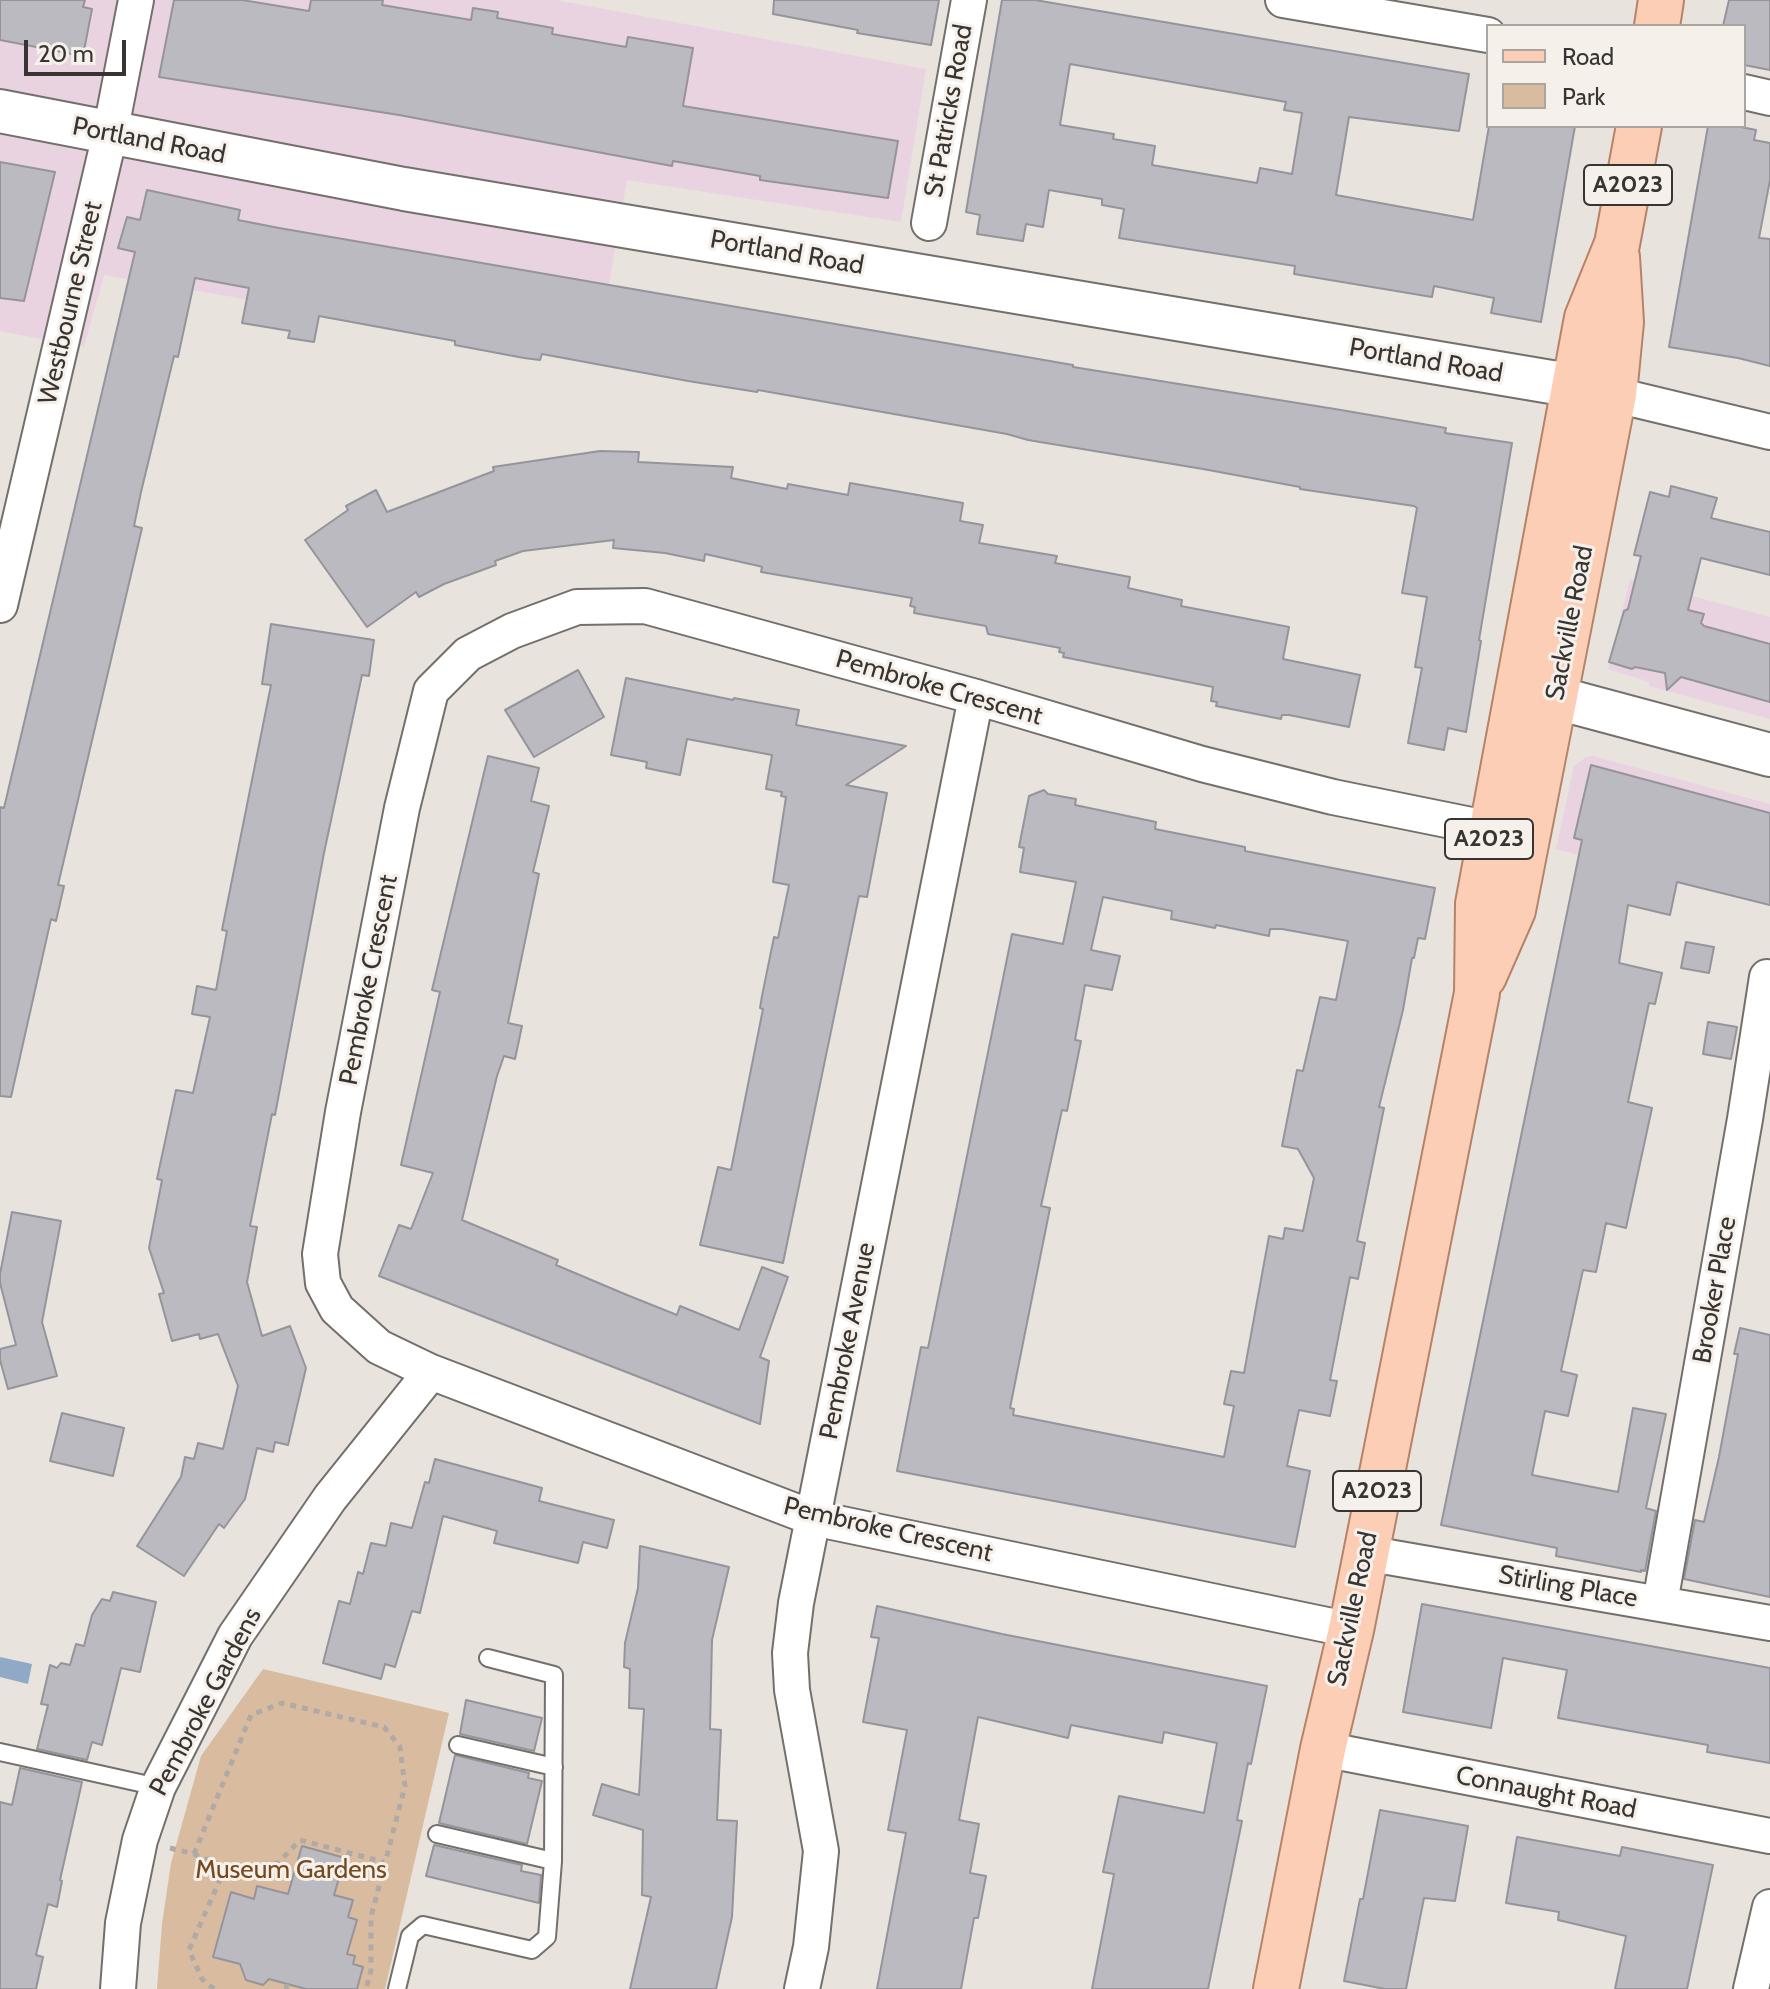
<!DOCTYPE html>
<style>
body{margin:0}
#map{position:relative;width:1770px;height:1989px;overflow:hidden;background:#e9e3de;font-family:Cabin,sans-serif}
canvas{display:block}
.legend{position:absolute;left:1486px;top:24px;width:260px;height:104px;box-sizing:border-box;background:#f6f0eb;border:2px solid #aaa5a1;margin:0;padding:10px 14px;list-style:none;font-size:24px;color:#373432}
.legend li{display:flex;align-items:center;gap:16px;height:40px}
.legend b{width:40px;border:2px solid #aaa5a1}
.scale{position:absolute;left:24px;top:40px;width:102px;height:36px;box-sizing:border-box;border:4px solid #373432;border-top:0;padding-left:10px;font-size:24px;line-height:28px;white-space:nowrap;color:#373432;-webkit-text-stroke:6px #f6f0eb;paint-order:stroke}
</style>
<div id="map">
<canvas width="1770" height="1989"></canvas>
<ul class="legend">
<li><b style="height:10px;background:#fdceb6"></b>Road</li>
<li><b style="height:22px;background:#d9bba0"></b>Park</li>
</ul>
<div class="scale">20 m</div>
</div>
<script>
const context = document.querySelector('canvas').getContext('2d');
context.lineJoin = 'round';
function fill(path, color) { context.fillStyle = color; context.fill(path, 'evenodd'); }
function trace(path, color, width, dash) { context.strokeStyle = color; context.lineWidth = width; context.lineCap = dash ? 'butt' : 'round'; context.setLineDash(dash || []); context.stroke(path); }
function write(font, color, halo, rows, align = 'center') {
  context.font = font + ' Cabin,sans-serif'; context.lineWidth = 6; context.setLineDash([]); context.textBaseline = 'middle'; context.strokeStyle = halo; context.fillStyle = color; for (const [text, x, y, turn = 0] of rows) {
    context.save(); context.translate(x, y); context.rotate((+turn || 0) * Math.PI / 180); context.textAlign = isNaN(turn) ? turn : align; if (halo) context.strokeText(text, 0, 0); context.fillText(text, 0, 0); context.restore();
  }
}
const commercial = new Path2D(`
 M0,0H556L926,69L901,222L627,180L596,359L104,275L84,347L0,331Z
 M1630,579L1770,617V719L1649,686L1650,682L1608,669Z
 M1593,756L1770,804V906L1556,849L1574,766L1586,757Z`);
const green = new Path2D(`
 M263,1669L449,1713L385,1989H157L162,1924L171,1863L201,1756Z`);
const water = new Path2D(`
 M0,1657L32,1664L28,1684L0,1677Z`);
const building = new Path2D(`
 M0,0H85L83,7L92,9L83,56L0,40Z
 M174,0H242L309,11L311,0H383L382,5L471,20L473,8L498,12L497,18L553,28L552,34L626,47L628,37L693,48L683,106L898,141L888,198L760,180V176L673,161L672,166L399,115L159,77Z
 M774,0H939L931,45L857,33L858,30L773,14Z
 M1002,0H1035L1469,74L1459,131L1349,117L1336,195L1473,220L1489,126H1575L1541,322L1491,313L1494,298L1434,286L1432,297L1294,274L1295,266L1119,238L1124,209L1102,205V199L1049,190L1043,227L1026,224L1023,241L977,234L980,215L966,212ZM1070,64L1286,102L1284,110L1302,113L1292,174L1260,168L1257,183L1152,165L1155,146L1113,139L1114,134L1060,125Z
 M1729,0H1770V70L1744,65V26H1723Z
 M1708,126H1736L1756,130L1754,140L1770,143V180L1759,238L1770,239V366L1738,358L1669,347Z
 M0,162L55,172L24,301L0,298Z
 M147,190L240,210L238,220L279,228L1073,365V367L1335,409L1446,428L1445,433L1512,443L1479,640L1481,641L1466,732L1448,728L1444,750L1408,743L1422,668L1415,667L1427,597L1402,593L1417,508L1414,506L1300,489V487L1203,469L1028,440L1007,434L758,390L757,392L688,381L542,354L540,360L524,358L455,345V341L319,316L314,342L288,338L290,331L242,323L249,288L195,278L178,357L174,356L141,492L134,526L142,528L58,885L64,886L56,921L51,919L11,1097L0,1096V807L4,808L135,252L118,248L127,217L140,220Z
 M600,451L639,452L638,462L733,467L731,478L787,489L788,484L848,495L850,483L963,503L960,521L983,525L979,543L1057,556L1055,563L1130,577L1128,588L1182,600L1181,606L1289,627L1283,659L1360,675L1349,727L1289,715H1282L1281,719L1216,706L1217,702L1211,701L1213,687L1063,657L1064,653L1059,652L1060,648L988,634L986,626L914,613L915,607L910,606L912,598L761,572L762,567L759,566L705,554L704,561L665,553L613,548L614,540L523,551L495,561L496,565L444,584L419,597L416,592L367,627L305,540L348,510L346,506L376,490L387,512L494,471L493,467Z
 M1671,486L1717,498L1711,518L1770,532V575L1701,558L1688,610L1704,614L1701,623L1704,626L1770,644V702L1681,677L1667,690L1665,673L1635,667L1632,669L1609,662L1624,611L1628,609L1641,556L1634,555L1650,492L1669,497Z
 M271,624L374,640L369,676L362,675L324,853L275,1115L272,1114L250,1226L257,1227L247,1282L262,1336L290,1326L306,1368L288,1445L275,1442L273,1452L257,1448L245,1499L224,1528L219,1524L184,1576L137,1546L181,1477L185,1457L194,1459L198,1443L223,1449L238,1386L218,1334L200,1339L199,1334L172,1341L159,1294L164,1293L149,1248L162,1180L157,1179L176,1090L193,1093L210,1017L192,1014L197,986L216,990L227,931L222,930L271,685L262,684Z
 M578,670L604,717L534,757L505,710Z
 M626,678L733,700L734,698L799,710L796,725L906,746L846,785L887,793L867,897L859,896L783,1263L700,1245L718,1167L731,1170L763,1009L760,1008L762,996L774,937L778,938L789,885L773,882L786,797L781,796L782,792L766,789L772,755L687,739L680,775L646,768L647,762L611,755Z
 M488,756L539,768L531,801L549,806L533,872L539,874L508,1023L522,1026L515,1059L504,1056L497,1076L462,1220L558,1260L556,1265L627,1295L677,1315L680,1306L739,1330L762,1267L788,1277L760,1357L769,1361L760,1424L379,1276L399,1225L411,1229L433,1173L401,1165L440,992L432,990Z
 M1591,765L1770,813V905L1677,882L1670,915L1628,905L1619,963L1662,973L1655,1004L1649,1003L1628,1102L1652,1108L1626,1228L1606,1223L1596,1272L1583,1270L1561,1371L1577,1375L1568,1416L1545,1411L1532,1475L1618,1492L1633,1408L1666,1414L1646,1508L1656,1511L1645,1571L1641,1570V1572L1556,1556L1557,1548L1441,1525L1582,840L1574,838Z
 M1044,790L1048,794L1076,799L1075,805L1156,822L1155,829L1245,847V851L1435,888L1425,939L1418,938L1414,958H1412L1403,1010L1379,1107L1384,1108L1357,1241L1365,1243L1358,1279L1350,1277L1330,1380L1337,1381L1330,1416L1299,1410L1287,1466L1310,1471L1295,1547L897,1471L921,1347L928,1348L1012,934L1063,944L1076,882L1020,872L1024,848L1019,847L1029,796ZM1103,897L1172,911L1171,919L1215,928L1216,925L1269,936L1270,929H1282L1348,941L1336,1000L1320,997L1303,1071L1297,1070L1282,1146L1298,1149L1314,1178L1303,1231L1285,1228L1283,1239L1269,1236L1244,1373L1231,1371L1224,1404L1234,1406L1224,1457L1013,1415L1014,1409L1010,1408L1050,1208L1041,1206L1062,1110L1067,1111L1081,1041L1075,1040L1085,985L1112,990L1120,956L1091,950Z
 M1686,942L1714,947L1709,973L1681,968Z
 M1708,1022L1737,1027L1731,1059L1703,1054Z
 M12,1212L61,1221L42,1322L57,1376L8,1389L0,1360V1349L16,1345L0,1283V1274Z
 M1740,1328L1770,1335V1597L1684,1579L1695,1520L1704,1522L1719,1457L1738,1354H1734Z
 M62,1413L124,1428L113,1476L50,1461Z
 M435,1459L542,1488L539,1501L614,1520L607,1548L583,1542L578,1563L494,1543L497,1531L443,1516L420,1613L412,1611L395,1667L385,1664L381,1679L323,1663L339,1601L350,1604L358,1572L363,1574L371,1543L386,1546L391,1523L412,1528L425,1482L429,1483Z
 M640,1546L729,1567L712,1640L710,1729L721,1730L717,1820L737,1821L732,1917L716,1989H630L651,1897L642,1895L643,1830L593,1815L602,1784L639,1795L644,1709L629,1708L630,1669L624,1667L625,1643L638,1588Z
 M113,1592L156,1602L140,1672L121,1668L102,1745L92,1742L87,1760L37,1749L48,1705L41,1704L50,1665L57,1668L61,1663L70,1665L76,1644L84,1646L92,1615L102,1599L110,1601Z
 M1422,1604L1770,1668V1763L1707,1752L1708,1745L1558,1718L1567,1670L1503,1658L1491,1728L1403,1712Z
 M877,1606L1002,1634L1267,1686L1251,1764L1248,1763L1237,1820L1242,1821L1208,1989H1092L1114,1874L1103,1872L1119,1796L1204,1813L1217,1743L1164,1732L1162,1743L1071,1725L1068,1738L978,1717L959,1820L979,1824L970,1873L986,1876L978,1918H974L961,1989H877L906,1833L888,1830L907,1730L863,1722L879,1638L871,1637Z
 M466,1700L542,1718L534,1751L460,1734Z
 M455,1755L529,1773L528,1778L542,1781L527,1844L439,1823Z
 M20,1768L82,1782L60,1880L62,1881L57,1907L48,1904L36,1955L43,1957L36,1989H0V1802L12,1805Z
 M1380,1810L1468,1826L1455,1901L1424,1898L1406,1989H1385L1344,1981L1360,1899H1363Z
 M1517,1837L1620,1856L1622,1847L1713,1865L1687,1989H1615L1626,1936L1558,1920L1559,1912L1506,1903Z
 M434,1845L522,1865L521,1871L541,1875L539,1903L426,1876Z
 M302,1846L345,1858L334,1895L353,1900L348,1917L357,1920L347,1954L355,1956L353,1964L363,1967L357,1989H306L269,1979L263,1985L246,1980L240,1964L213,1957L231,1892L254,1899L257,1886L288,1894Z`);
const path = new Path2D(`
 M170,1848L194,1854L225,1868L278,1863L300,1840L384,1862
 M194,1854L251,1715L282,1703L384,1727L400,1747L405,1786L371,1917V1970L366,1989
 M214,1989L202,1979L189,1950L225,1868
 M286,1989L287,1984`);
const service = new Path2D(`
 M458,1745L554,1767
 M0,1752L158,1787
 M437,1834L553,1861
 M397,1989L410,1936L423,1925L532,1950L547,1937L553,1861L554,1675L488,1658`);
const minor = new Path2D(`
 M1283,0L1488,35
 M1744,92L1770,98
 M929,223L969,0
 M1591,389L1770,432
 M0,605L110,134L136,0
 M1365,1553L1770,1623
 M1660,1603L1745,1119L1767,977
 M1351,1630L813,1518L431,1372L379,1347L337,1309L323,1283L320,1254L343,1112L402,808L431,691L468,654L512,631L577,607L645,606L976,697L1202,764L1333,797L1491,829
 M1323,1749L1770,1836
 M118,1989L123,1923L140,1840L158,1787L235,1636L330,1498L431,1372
 M802,1989L811,1947L821,1851L792,1690L790,1653L796,1603L976,697
 M1751,1989L1770,1907`);
const tertiary = new Path2D(`
 M0,111L404,189L1575,386
 M1520,688L1770,755`);
const primary = new Path2D(`
 M1657,26L1661,0
 M1484,976L1513,910L1614,394L1621,322L1617,257
 M1276,1989L1323,1749L1351,1630L1477,993L1478,904L1587,318L1617,244L1639,126`);
const shields = [
 [1628,185,88],
 [1489,839,88],
 [1377,1491,88]
];
const shieldNames = [
 ["A2023",1628,185],
 ["A2023",1489,839],
 ["A2023",1377,1491]
];
const streetNames = [
 ["St Patricks Road",949,111,-80],
 ["Portland Road",149,141,11],
 ["Portland Road",787,253,10],
 ["Westbourne Street",71,303,-77],
 ["Portland Road",1426,361,10],
 ["Sackville Road",1570,623,-79],
 ["Pembroke Crescent",939,688,16],
 ["Pembroke Crescent",369,980,-79],
 ["Brooker Place",1715,1290,-80],
 ["Pembroke Avenue",848,1341,-79],
 ["Pembroke Crescent",888,1530,13],
 ["Stirling Place",1568,1587,10],
 ["Sackville Road",1353,1609,-78],
 ["Pembroke Gardens",206,1702,-62],
 ["Connaught Road",1546,1793,11]
];
const parkNames = [
 ["Museum Gardens",291,1870]
];
fill(commercial, '#e9d3e0');
fill(green, '#d9bba0');
fill(water, '#90a9c7');
fill(building, '#bcbac1');
trace(building, '#96949b', 2);
trace(service, '#746f6a', 20);
trace(minor, '#746f6a', 38);
trace(tertiary, '#746f6a', 46);
trace(primary, '#b68369', 48);
trace(path, '#afaaa6', 5, [6, 6]);
trace(service, '#fff', 16);
trace(minor, '#fff', 34);
trace(tertiary, '#fff', 42);
trace(primary, '#fdceb6', 44);
for (const [x, y, w] of shields) { const box = new Path2D(); box.roundRect(x - w / 2, y - 20, w, 40, 6); context.fillStyle = '#f6f0eb'; context.fill(box); trace(box, '#373432', 2); }
write('bold 24px', '#373432', null, shieldNames);
write('26px', '#373432', '#f6f0eb', streetNames);
write('26px', '#744a1f', '#f6f0eb', parkNames);
</script>
